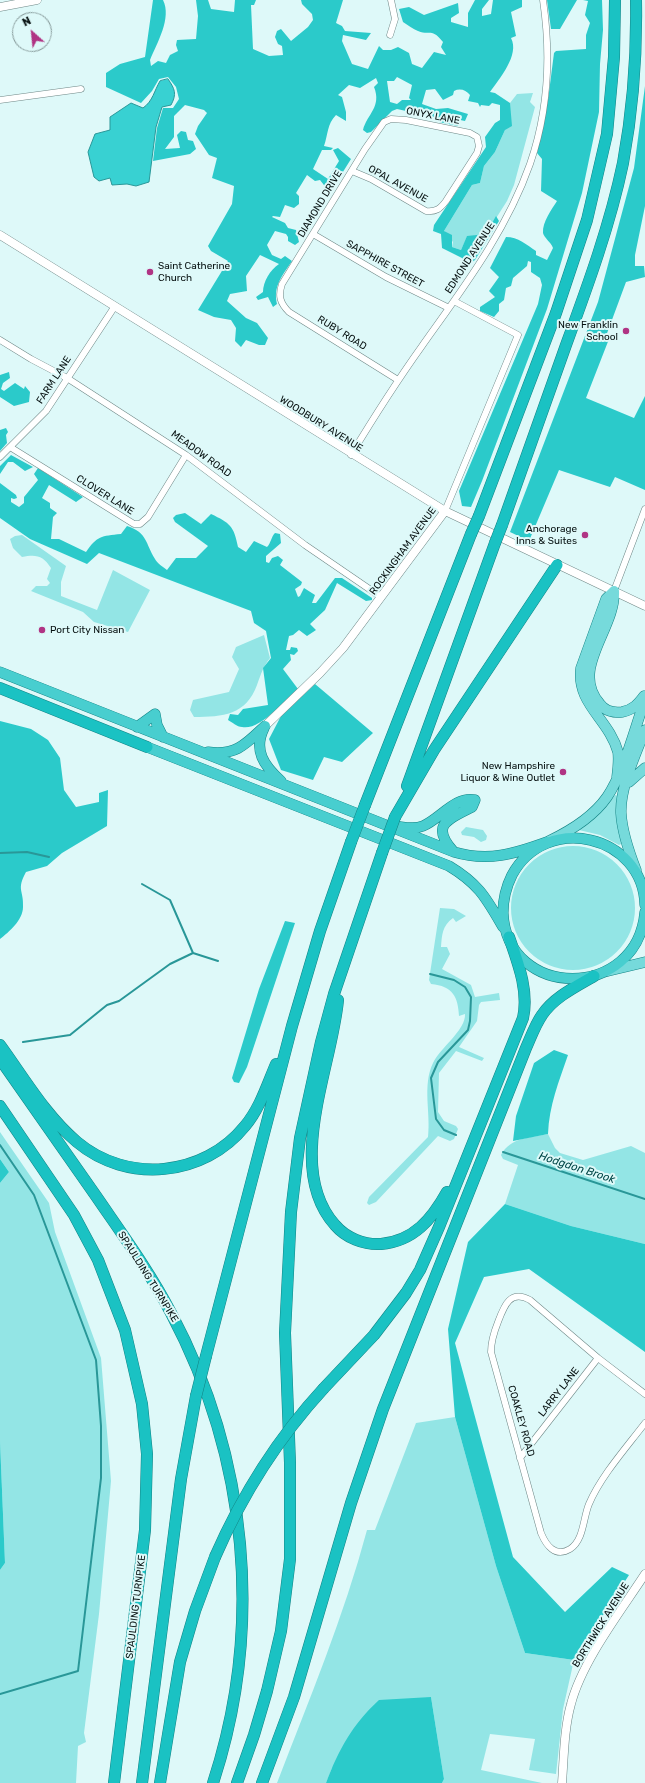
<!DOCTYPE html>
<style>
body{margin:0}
#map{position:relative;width:645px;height:1783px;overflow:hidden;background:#def9f9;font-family:Rubik,sans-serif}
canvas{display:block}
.north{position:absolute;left:12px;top:12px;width:40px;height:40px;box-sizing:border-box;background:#def9f9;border:1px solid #889c9c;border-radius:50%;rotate:333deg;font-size:11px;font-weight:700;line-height:16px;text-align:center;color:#071111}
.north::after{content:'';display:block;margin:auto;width:14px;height:18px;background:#b03484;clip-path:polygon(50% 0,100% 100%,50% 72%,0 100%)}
</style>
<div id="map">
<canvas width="645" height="1783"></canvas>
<div class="north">N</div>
</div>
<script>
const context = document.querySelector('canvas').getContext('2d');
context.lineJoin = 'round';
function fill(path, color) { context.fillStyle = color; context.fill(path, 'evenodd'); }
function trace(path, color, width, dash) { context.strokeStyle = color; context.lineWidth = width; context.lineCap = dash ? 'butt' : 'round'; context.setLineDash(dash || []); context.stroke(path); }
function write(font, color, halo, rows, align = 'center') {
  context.font = font + ' Rubik,sans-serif'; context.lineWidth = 4; context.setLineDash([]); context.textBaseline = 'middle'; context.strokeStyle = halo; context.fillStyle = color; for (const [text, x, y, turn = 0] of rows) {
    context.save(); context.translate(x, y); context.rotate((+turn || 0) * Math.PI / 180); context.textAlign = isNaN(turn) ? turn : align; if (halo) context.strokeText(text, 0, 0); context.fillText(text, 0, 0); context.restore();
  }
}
const green = new Path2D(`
 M533,93L530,102L535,107L514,185L507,201L486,234L467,237L461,250L452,247L453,242L444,231L472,185L480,183L484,166L495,152L505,130L510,110V103L517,94Z
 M22,535L66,566L61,582V596L97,610L113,570L150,590L128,632L94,622L83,612L31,591L36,586H47L50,583L47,579L51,568C43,556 37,554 22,557L13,548L10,539L15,536Z
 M264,635L270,658C263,667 261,674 257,685C246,715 223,717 194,717L190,710L193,700L229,692L239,669L232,657L236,647Z
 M615,795L618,796L622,840L621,844L619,845L600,835L579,830L599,814Z
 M466,827L483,830L487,836L486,840L481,842L474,837L462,835L461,832Z
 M511 908a62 62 0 1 1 124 0a62 62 0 1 1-124 0Z
 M440,908L454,909L466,916L456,922L453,918C442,926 442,935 441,947H447L450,954L442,969L471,985L475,997L499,993L500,1000L481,1002L479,1005L477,1021L459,1047L484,1058L482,1061L456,1051L439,1073L438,1112L444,1121L456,1126L458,1129L454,1139L450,1141L438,1136L376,1202L369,1205L367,1203L369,1197L428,1137C431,1113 422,1086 433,1063C440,1048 466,1030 465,1014L459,1016C458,997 453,986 431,984L429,980Z
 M0,1132L49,1203L55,1232L101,1358L111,1481L99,1614L84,1733L86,1742L78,1746L76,1783H0V1570L5,1563L0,1441V1183L9,1172L0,1159Z
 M548,1134L555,1148L560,1153L583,1160L631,1146L645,1153V1244L571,1226L505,1204L518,1165L503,1159L501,1155C511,1137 529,1138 548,1134Z
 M455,1417L496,1566L525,1653L574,1660L563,1709L556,1774L529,1770L535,1739L490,1734L481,1770L542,1783H442L444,1779L431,1697L332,1768L326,1783H277C309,1700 344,1616 367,1530H375L416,1423Z`);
const forest = new Path2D(`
 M153,0H163C172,18 157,43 150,60L151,66L158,61L166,63L170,55L178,51L176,45L177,40L196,39L198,16L196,0H208L211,9L234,12L235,0H256L254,5H251L253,49L269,56L283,55L282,46L278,44L275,37L277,31L281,29L291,41L308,27L313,20L312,14L302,4L301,0H343L336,23L342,26L345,31L371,33L366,40L343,35L342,41L352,64L368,69L379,46L383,50H391L398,47L409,53L412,64L422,68L434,52L446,55L441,47L443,42C431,27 430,36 418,31C413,29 408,25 403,22L399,9L409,7L424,15L458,3L459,13L451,18V22L468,27V13L475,0H489L482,9V16L491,14L493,0H522V7L511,12L516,36L511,38C520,55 499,79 490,92L495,93L510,103L512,126L505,130L495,152L484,166L480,183L472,185L444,231L452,235V247L461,250L467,236L486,234L496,216L499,221L475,260L468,265L462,258L442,248L441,234L433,231L434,225L486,147L485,137L495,123L500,120V105L492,103L489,106L481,105L480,107L478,103L468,101L470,95C466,90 460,88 454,91L453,95L443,100L435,89L426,90L422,104L436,109L448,108L468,114L465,121L460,120L458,126L439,122L438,118L397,109L392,111L371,132L367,133L363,130C367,114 382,107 374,87L378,83L376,78L360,88L349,85L338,95L342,97L346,112V121L336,115C327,124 328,135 324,146L333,148L331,150H322L313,169L328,179L339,161L333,150L338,148L351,159L331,191L327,189L320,180L315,181L307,175L296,193L299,196V204L294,208L285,205L280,217L273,216L272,217L285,223L288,228L296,230L299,242L295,245L288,241V237L286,234L275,231L267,245L272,255L281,259L285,256L292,261C282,276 273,286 277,304L273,307L268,297L258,300L256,297L263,292C263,282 270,270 279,264L260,255L246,276L247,291L230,294L227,301L246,318L257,323L268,338L265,345H259L246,340L241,347L235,341L236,328L231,320L214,317L198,310L228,261L211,251L208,246L232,204L234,186L212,178L217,158L209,155L195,134L198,126L207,113L204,110L185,105L174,116V137L165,149L180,148L177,135L181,131L186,132L188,140L193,141L196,149L190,154L153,161L157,128L163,108H173L179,99L176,87L168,77L159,79L152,91L141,103L106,87V73L120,64L145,57ZM397,77L412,85L409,98L411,100H402L397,104L390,102L387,81H394Z
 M547,0H577L560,29H551Z
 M583,0H602L603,30L600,64L599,112L582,193L547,309L482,481L471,507L462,506L459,491L538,304L542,285L540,278L531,272V262L528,261L527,266L513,278L511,286L506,288L504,300L499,304V311L494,317L480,311V307L495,297L489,291L499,277L490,268L506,237C518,237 527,245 536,251V255L547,260L553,248C551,242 544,238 543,233C542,222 552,209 557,201L541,191L542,159L537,153L548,100L554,53L556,51L586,49V35L590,23L585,15L588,1Z
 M645,86V206L635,255V266H644L645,277L626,282L606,336L609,339L586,398L634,418L645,396V490L615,477L610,487L559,470L529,541L510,532L598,302L634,168Z
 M9,372L10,378L3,383L1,389L4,391L15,383L24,389L25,386L30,392L29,402L14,406L0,397V375Z
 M6,428L8,432L6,435L7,443L0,451V430Z
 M11,455L33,467L25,471L13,462H8L0,474V466Z
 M38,468L83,497L76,502L49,485L42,498L50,503V508L57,513L53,517L51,539H59L86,552C97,536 101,536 121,534L127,526C148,533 145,543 155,559C157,563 163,567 167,570L176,558H196L208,546L175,522L173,518L176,515L185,513L201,524L211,514C230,523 234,526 238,547L246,552L254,541L267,547C271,543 271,537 275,533L280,534L281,543L266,556V562L269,563L272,558L278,556L283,560L280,565L302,582L301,585L295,589L298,597L300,596L304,588L315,595L312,603H316L335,578H342L372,598V600L366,601L337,583L325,610L310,624L316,630L307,636L299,630L293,635L289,636L286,650H290L291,647L297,648L298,651L294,655L290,654L291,660L283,669L298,689C285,700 260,731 242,727C237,727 232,722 228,720L230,714L238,715L243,709L268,705L263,668L271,658L266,631L254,623L251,611L99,553L87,564L30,539L0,518V483L16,495L17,498L14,499L11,498V502L19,507L24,503V497L38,480L34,474Z
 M315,684L373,733L342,762L324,757L313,780L281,770L269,739L281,716Z
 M0,721L31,729L48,740L60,758L64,790L76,807L99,802V793L108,790L107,826L62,853L47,866L26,872C16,890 24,890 23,907C23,920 9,932 0,939Z
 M285,921L295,923L247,1067L239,1083L234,1082L232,1078L259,989Z
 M554,1050L568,1055C559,1081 549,1106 548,1134L513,1141L516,1116L534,1063Z
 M0,1159L9,1172L0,1183Z
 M505,1204L571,1226L645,1244V1352L529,1269L484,1277L455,1343L513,1557L565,1612L612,1567L629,1575L574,1660L525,1653L496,1566L455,1417L448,1329L468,1242Z
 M0,1441L5,1563L0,1570Z
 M431,1697L444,1779L442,1783H326C339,1749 352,1725 379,1700Z`);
const water = new Path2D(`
 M168,79C175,89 177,94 171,105L162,107L156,127L149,182L136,186L127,184L112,185L110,178L99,181L94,177L88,152L95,134L110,130V117L131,103L143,108C153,101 154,91 160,81Z`);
const stream = new Path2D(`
 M0,853L27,852L49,857
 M142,884L170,900L193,953L218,961
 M430,974L454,980L465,987L471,997L470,1021L468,1030L438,1062L431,1078L436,1119L444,1130L456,1135
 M23,1042L70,1035L107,1005L119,1001L170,964L193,953
 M0,1145L34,1195L96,1360L101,1426V1478L78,1671L0,1694
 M503,1152L645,1199`);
const minor = new Path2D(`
 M390,35L395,19L391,0
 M0,100L81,89
 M352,171L371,179L426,211C436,212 440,209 446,201L477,153L479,146L477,137L470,133L406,120L391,119L384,122L365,149L282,284C278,296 280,303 289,312L398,380
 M313,234L386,277L449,308
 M0,340L31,359L67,378L186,455L305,545L381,597
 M10,447L134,524H140L148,517L186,455
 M351,455C374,417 397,381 422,346C463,288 506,232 530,164C548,112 551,55 543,0
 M0,457L46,411L115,306
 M445,511L518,335L454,301
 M614,591L645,509
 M645,1394L598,1358L530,1300C510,1289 504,1306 498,1322C494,1332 491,1341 491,1352L541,1533C546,1545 555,1558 570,1549C584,1540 583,1518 589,1504C601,1476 626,1448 645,1423
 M520,1458L598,1358`);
const tertiary = new Path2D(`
 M0,7L37,0
 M0,235L445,511L645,606
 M265,726L320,673L343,648L445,511
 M562,1783C564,1757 564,1729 571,1704C582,1661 621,1611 645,1574`);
const primary = new Path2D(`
 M614,591L606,599L581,668C576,704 609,719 618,752C619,759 618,769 617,777
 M614,591C616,629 569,669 600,704C605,711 614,713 622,712C633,710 638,704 644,696
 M629,782L645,768
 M549,841C570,831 593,817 607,797C624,772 634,730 645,700
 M636,870C629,852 622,832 621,813C620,787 636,754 645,730
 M608,971L645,962`);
const trunk = new Path2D(`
 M0,672L454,852C488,862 514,854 547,842
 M137,727L155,714L157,725L163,737
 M264,728C253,750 264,766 281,781
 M147,747L449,866C479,884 486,898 503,927
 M208,752C236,756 246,744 265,726
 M395,826C404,827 414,830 423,826C440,819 455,796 475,800L472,807C448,819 430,825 453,851
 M645,905C643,835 546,812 512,875C506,887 503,900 503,913C507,1000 637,1001 645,912`);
const motorway = new Path2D(`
 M479,516L556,313L587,220L607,134L614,57L615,0
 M502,525C523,465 545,405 566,345C588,285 610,225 623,163C633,109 637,55 636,0
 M0,688L147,747
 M407,786L495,543
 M365,805L471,534
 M395,817L434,750L557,565
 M338,1000C332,1067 284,1168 335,1225C346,1238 364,1245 381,1244C414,1241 432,1219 447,1192
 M0,1045C24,1078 46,1116 77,1142C127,1184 204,1177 245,1126C260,1108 267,1085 276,1064
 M0,1059C32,1105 64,1151 96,1196C122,1234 150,1272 171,1313C248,1458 264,1627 213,1783
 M0,1106L74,1215L98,1260L125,1330L142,1404L147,1454L145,1530L114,1783
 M206,1356L292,1026L320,931L351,842
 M324,1388L374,1335L406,1293L420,1270L439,1227L523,1018C529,991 518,963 509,937
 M142,1783L181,1479L196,1396
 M160,1783L180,1662L195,1611L215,1557
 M237,1783L254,1735L267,1691L281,1631L290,1559V1463L285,1333L291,1212L300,1138L321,1042L334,994L382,853
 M262,1783L294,1697L351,1503L383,1409L526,1048C531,1037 535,1025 542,1015C554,997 577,986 594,976`);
const motorwayBridge = new Path2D(`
 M471,534L479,516
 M495,543L502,525
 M351,842L365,805
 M382,853L395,817
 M196,1396L206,1356
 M215,1557C242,1495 278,1438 324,1388`);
const markers = [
 [150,272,4,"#b03484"],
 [626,331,4,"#b03484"],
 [585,535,4,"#b03484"],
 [42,630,4,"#b03484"],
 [563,772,4,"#b03484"]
];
const streetNames = [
 ["ONYX LANE",433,116,11],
 ["OPAL AVENUE",398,184,29],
 ["DIAMOND DRIVE",320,204,-59],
 ["EDMOND AVENUE",470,258,-57],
 ["SAPPHIRE STREET",385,264,29],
 ["RUBY ROAD",342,333,32],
 ["FARM LANE",54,380,-57],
 ["WOODBURY AVENUE",321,424,32],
 ["MEADOW ROAD",201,454,36],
 ["CLOVER LANE",105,495,32],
 ["ROCKINGHAM AVENUE",403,551,-54],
 ["SPAULDING TURNPIKE",148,1277,58],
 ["LARRY LANE",559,1392,-52],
 ["COAKLEY ROAD",521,1421,74],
 ["SPAULDING TURNPIKE",136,1607,-83],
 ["BORTHWICK AVENUE",601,1625,-58]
];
const poiNames = [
 ["Saint Catherine",158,266,"left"],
 ["Church",158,278,"left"],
 ["New Franklin",618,325],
 ["School",618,337],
 ["Anchorage",577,529],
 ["Inns & Suites",577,541],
 ["Port City Nissan",50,630,"left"],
 ["New Hampshire",555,766],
 ["Liquor & Wine Outlet",555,778]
];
const waterNames = [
 ["Hodgdon Brook",577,1168,18]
];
fill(green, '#93e5e5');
fill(forest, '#2bcaca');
fill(water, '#38d1d2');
trace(water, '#299798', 1);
trace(stream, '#299798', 2);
trace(minor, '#6e8786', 7);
trace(tertiary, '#6e8786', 9);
trace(primary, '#138485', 11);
trace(trunk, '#138485', 11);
trace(motorway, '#138485', 12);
trace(minor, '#fff', 6);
trace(tertiary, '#fff', 8);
trace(primary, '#76dadb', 10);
trace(trunk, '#48cecf', 10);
trace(motorway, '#1ac2c3', 11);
trace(motorwayBridge, '#138485', 12, []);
trace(motorwayBridge, '#1ac2c3', 11);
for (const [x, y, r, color] of markers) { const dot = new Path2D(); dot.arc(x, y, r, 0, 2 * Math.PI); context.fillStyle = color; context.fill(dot); trace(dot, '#def9f9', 1.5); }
write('10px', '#071111', '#def9f9', streetNames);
write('10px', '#071111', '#def9f9', poiNames, 'right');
write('italic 11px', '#004647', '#def9f9', waterNames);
</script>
